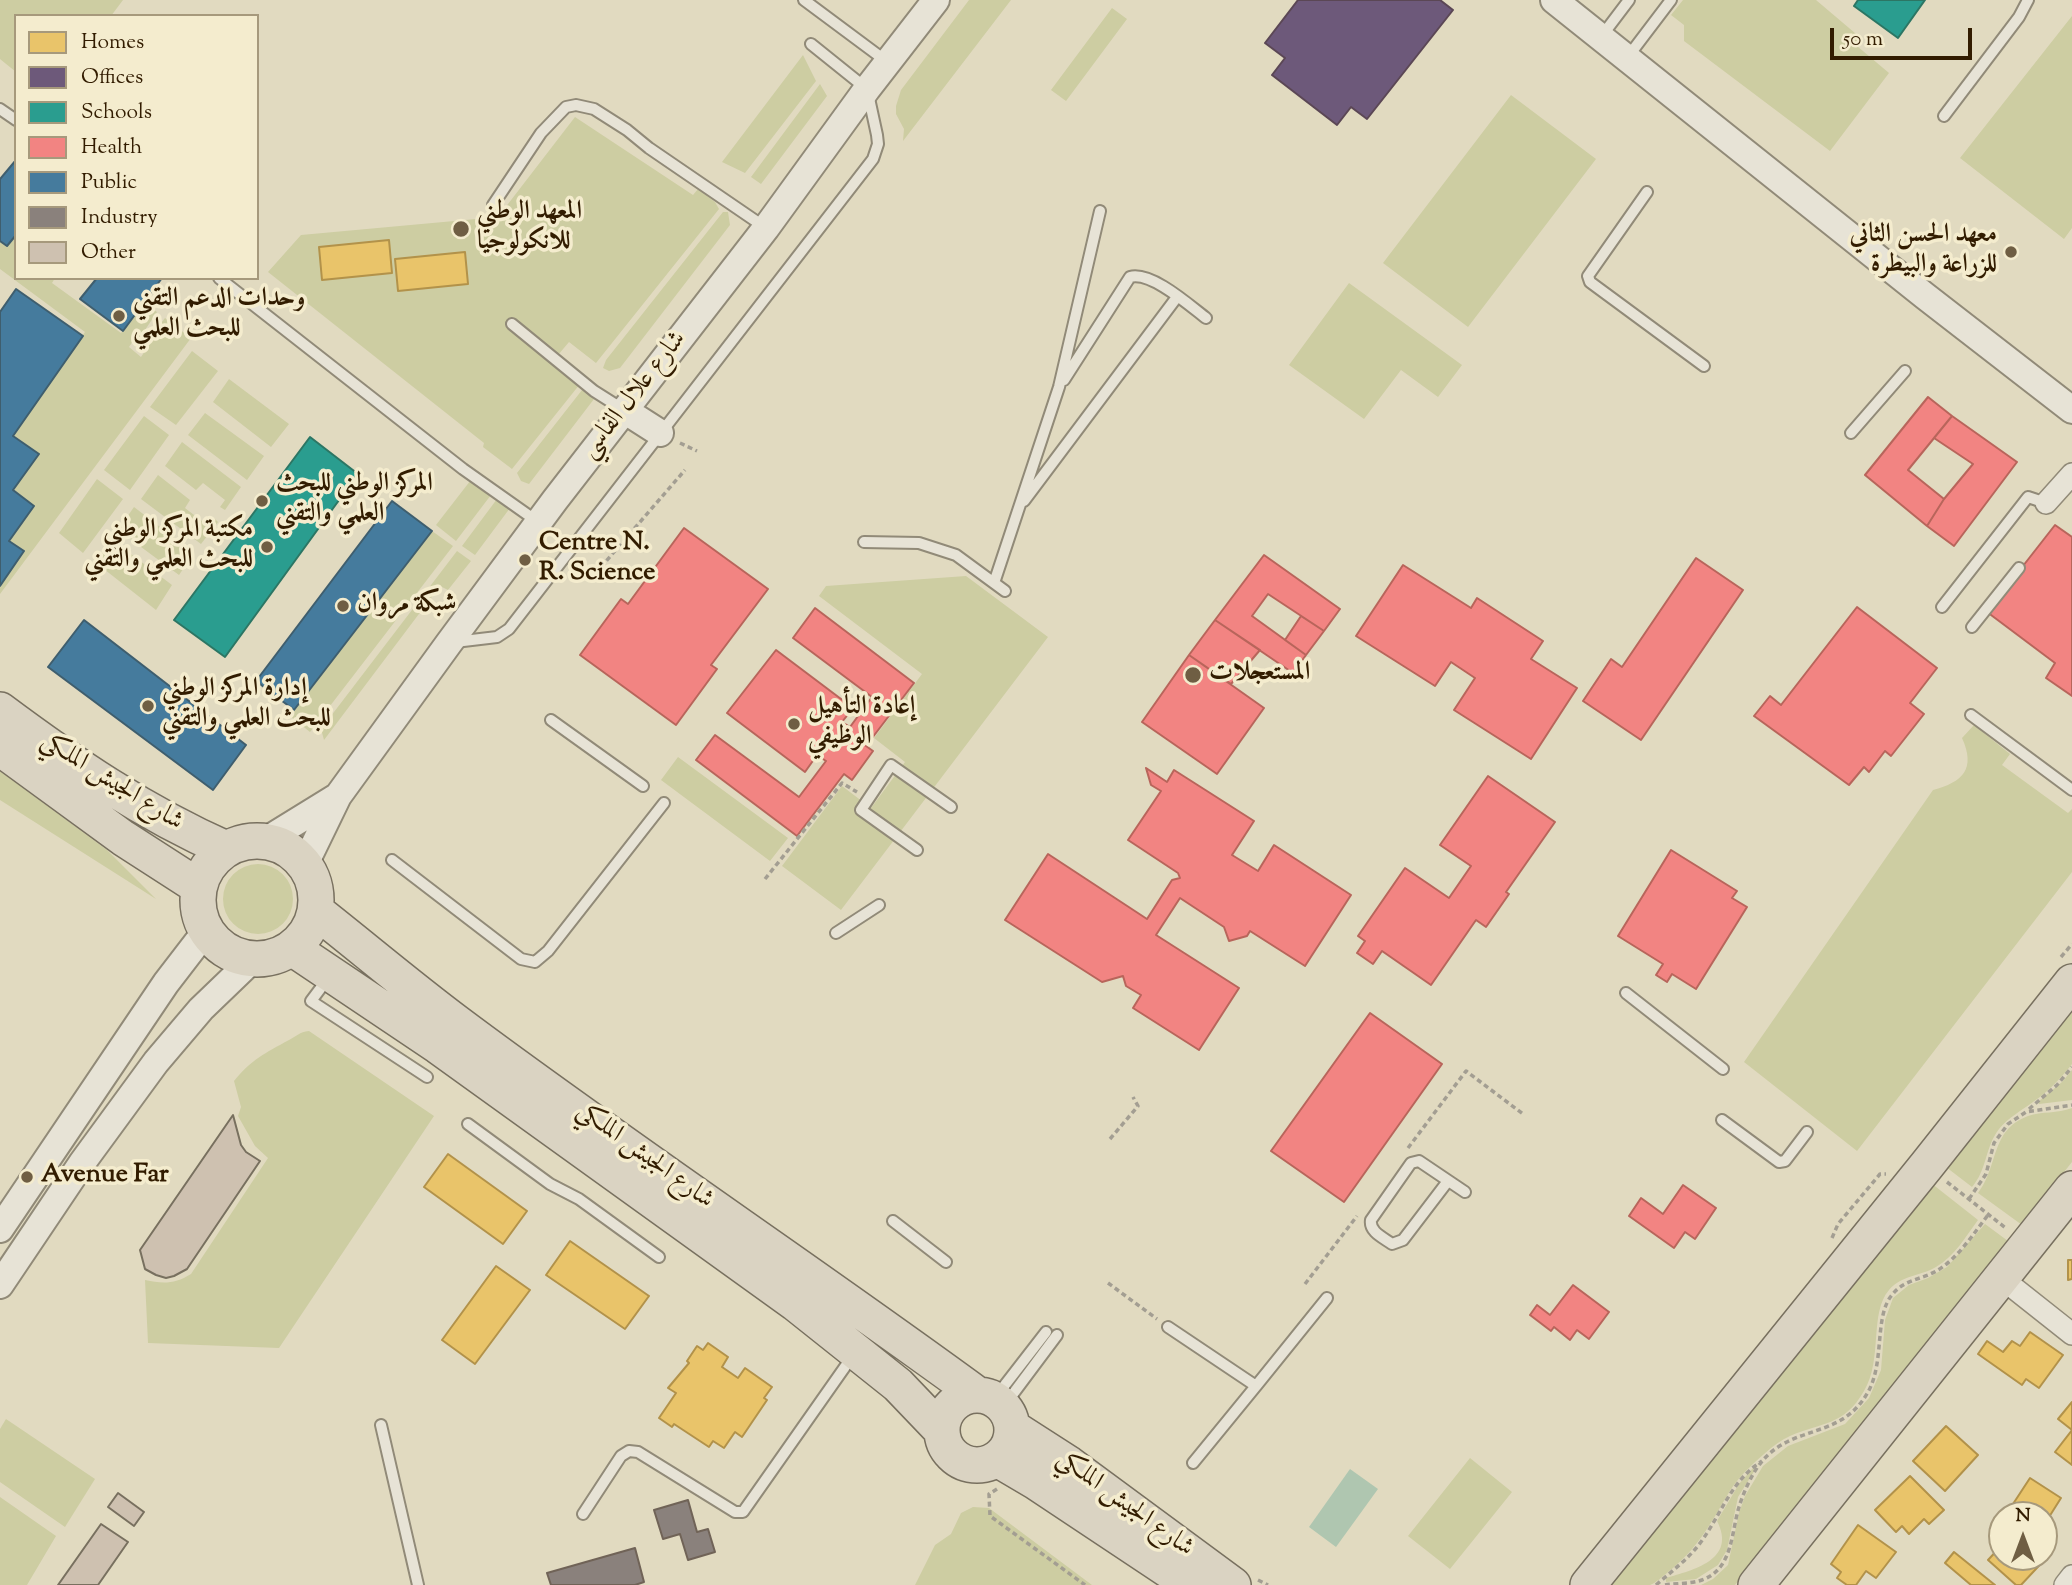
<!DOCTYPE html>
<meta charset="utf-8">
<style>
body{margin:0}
#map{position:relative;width:2072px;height:1585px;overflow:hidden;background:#e1dac0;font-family:"Sorts Mill Goudy",serif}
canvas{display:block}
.legend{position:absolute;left:14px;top:14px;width:245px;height:266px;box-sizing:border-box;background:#f4ecce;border:2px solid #a6997c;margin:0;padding:9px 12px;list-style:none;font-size:21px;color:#321c00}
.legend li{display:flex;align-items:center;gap:14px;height:35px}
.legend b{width:35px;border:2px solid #a6997c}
.north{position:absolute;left:1988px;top:1501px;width:70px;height:70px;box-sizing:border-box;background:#f4ecce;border:2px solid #a6997c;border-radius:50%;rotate:0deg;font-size:19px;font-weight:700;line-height:28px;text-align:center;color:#321c00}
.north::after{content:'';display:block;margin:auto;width:24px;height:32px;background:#6f5e43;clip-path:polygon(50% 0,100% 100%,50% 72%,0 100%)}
.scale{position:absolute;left:1830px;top:28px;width:142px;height:32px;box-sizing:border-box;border:4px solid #321c00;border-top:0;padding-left:9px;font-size:21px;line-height:24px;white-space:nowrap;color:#321c00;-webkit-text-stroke:5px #f4ecce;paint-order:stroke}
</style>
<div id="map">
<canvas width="2072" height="1585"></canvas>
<ul class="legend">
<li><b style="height:19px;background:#e9c46a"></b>Homes</li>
<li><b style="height:19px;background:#6d597a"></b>Offices</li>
<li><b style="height:19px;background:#2a9d8f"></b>Schools</li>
<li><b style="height:19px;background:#f28482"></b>Health</li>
<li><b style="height:19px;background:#457b9d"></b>Public</li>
<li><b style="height:19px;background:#8a817c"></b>Industry</li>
<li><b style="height:19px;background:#cec1b0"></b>Other</li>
</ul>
<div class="north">N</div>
<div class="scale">50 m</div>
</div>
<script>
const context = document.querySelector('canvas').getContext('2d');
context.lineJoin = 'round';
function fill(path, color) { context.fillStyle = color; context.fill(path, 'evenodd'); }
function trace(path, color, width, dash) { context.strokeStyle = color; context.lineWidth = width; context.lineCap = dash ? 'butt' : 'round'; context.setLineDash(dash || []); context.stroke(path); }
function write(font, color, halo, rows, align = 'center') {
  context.font = font + ' "Sorts Mill Goudy",Amiri,serif'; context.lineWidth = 7; context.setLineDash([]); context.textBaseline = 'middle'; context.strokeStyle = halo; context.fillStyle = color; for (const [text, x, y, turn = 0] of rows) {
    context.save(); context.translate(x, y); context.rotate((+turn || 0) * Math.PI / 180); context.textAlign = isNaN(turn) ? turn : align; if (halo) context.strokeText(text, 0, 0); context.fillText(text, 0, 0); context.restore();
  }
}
const green = new Path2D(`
 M0,0H123L111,16H16V72L0,59Z
 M969,0H1011L903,141L904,129L896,114V106L901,90Z
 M1683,0H1816L1862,39L1857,46L1889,73L1830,151L1684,41V25L1671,15Z
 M1112,8L1127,19L1066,101L1051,90Z
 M2072,16V228L2064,239L1960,158Z
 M803,55L816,81L745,173L722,162Z
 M820,84L827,96L761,184L751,177Z
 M1511,95L1596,159L1468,327L1383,263Z
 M575,117L693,195L698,189L715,202L719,209L596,363L569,342L553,361L580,384L512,469L483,447L484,443L268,272L301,235L498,217Z
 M723,212H728L730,225L620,368L609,371L603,368L606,360Z
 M16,235V278H55L52,283L121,333L144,302L157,312L139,339L135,338L129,347L141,357L147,348L144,345L165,318L191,338L0,594V586L24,551L9,541L34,506L13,490L39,454L13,436L85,332L0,269V241L7,246Z
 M1349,283L1462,365L1438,397L1401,370L1364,419L1289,365Z
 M192,351L218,371L176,425L150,407Z
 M229,379L289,424L271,447L213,402Z
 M582,390L589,392L594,399L529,484L521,481L517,473Z
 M205,413L264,456L247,480L188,435Z
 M144,416L169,435L130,490L104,470Z
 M182,442L241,487L225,510L220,507L225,500L203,483L196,490L165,466Z
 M158,475L190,500L185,508L207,525L214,518L218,522L201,544L141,499Z
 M474,476L494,491L456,541L436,525Z
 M97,479L123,499L83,553L59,533Z
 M497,499L510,508L475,555L462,546Z
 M134,507L194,553L179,575L118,530Z
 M432,531L453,546L310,732L290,716Z
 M111,539L172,585L156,610L95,562Z
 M457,551L471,561L448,590L440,586L324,740L321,729Z
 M966,576L1048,637L841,910L782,866L842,786L871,808L905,762L874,738L922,674L819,596L826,586Z
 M1974,725L2010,754L2002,765L2068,813L2072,809V872L1857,1151L1744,1062L1933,790C1963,782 1976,769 1962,738Z
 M678,757L788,838L770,861L661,780Z
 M0,771L107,850L156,899L0,800Z
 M223 899a35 35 0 1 1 70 0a35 35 0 1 1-70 0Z
 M2072,1007V1064C2061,1078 2048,1092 2033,1102C2021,1111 2009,1117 1999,1129C1985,1147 1987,1170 1972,1187L1946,1167Z
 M309,1031L434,1116L279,1348L148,1343L145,1280C163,1284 175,1284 191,1274L268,1158L255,1146L238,1116L241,1107L234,1081C251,1060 265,1053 289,1040C297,1036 299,1032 309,1031Z
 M2072,1070V1100L2039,1104L2038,1102L2062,1082Z
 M2072,1108V1162L2022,1225L1978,1193C1999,1166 1990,1130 2028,1116C2042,1111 2057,1114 2072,1108Z
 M1931,1183L1978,1220C1966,1236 1955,1256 1936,1267C1921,1276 1902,1275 1889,1290C1869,1313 1883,1360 1864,1391C1844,1426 1822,1422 1790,1436C1773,1444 1757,1460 1744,1473C1730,1487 1723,1504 1712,1521C1700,1541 1686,1558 1667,1573C1663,1576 1656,1583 1650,1585C1638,1585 1620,1585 1608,1585Z
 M1985,1224L2008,1241L1735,1585H1701L1713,1579L1728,1565L1739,1513L1745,1496L1763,1466L1788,1446L1845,1424L1869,1398L1881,1370L1885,1320L1893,1298L1909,1285L1928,1278L1947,1267Z
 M6,1419L95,1479L65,1527L0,1482V1429Z
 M1470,1458L1512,1492L1450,1569L1408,1536Z
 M1753,1468L1755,1470L1738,1497L1727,1550L1718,1565L1696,1579L1666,1582V1578C1693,1570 1737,1560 1717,1521L1739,1484Z
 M0,1497L56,1536L27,1585H0Z
 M973,1507L989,1508L1092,1585H915L935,1545L951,1534L961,1513Z`);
const water = new Path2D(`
 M1350,1469L1378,1489L1336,1547L1309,1527Z`);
const homes = new Path2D(`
 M389,240L392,273L322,280L319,247Z
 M465,252L468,284L398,291L395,259Z
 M448,1154L527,1211L503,1244L424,1187Z
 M570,1241L649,1296L625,1329L546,1275Z
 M2068,1260H2072V1279L2068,1280Z
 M496,1266L530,1290L475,1364L442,1340Z
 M2030,1332L2063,1355L2039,1388L2026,1379L2022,1385L1978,1354L1987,1341L2003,1352L2012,1341L2020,1346Z
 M708,1343L728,1357L722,1367L738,1378L745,1368L772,1387L764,1398L767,1400L742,1437L735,1432L724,1448L713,1441L709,1447L674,1424L672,1427L659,1418L676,1393L668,1388L689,1363L687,1361L697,1346L703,1350Z
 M2072,1402V1465L2055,1452L2072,1430L2058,1419Z
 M1946,1426L1978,1455L1945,1491L1913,1461Z
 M1910,1476L1944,1510L1929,1524L1924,1519L1909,1534L1902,1526L1896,1532L1875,1510Z
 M2030,1478L2061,1498L2044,1525V1515H2023L2011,1507Z
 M1858,1525L1896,1552L1876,1578L1866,1571L1856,1585H1847L1837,1578L1841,1572L1831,1564Z
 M2002,1545V1557H2044V1550L2049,1555L2021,1585H2016L1988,1560Z
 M1954,1552L1995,1585H1971L1945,1563Z`);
const offices = new Path2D(`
 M1298,0H1440L1453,10L1367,119L1351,107L1337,125L1272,75L1285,58L1265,43Z`);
const schools = new Path2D(`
 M1858,0H1925L1898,38L1854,6Z
 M310,437L358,474L225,657L174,620Z`);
const health = new Path2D(`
 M1928,397L1952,416L1908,470L1944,499L1927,526L1865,475Z
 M1952,416L2017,462L1954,546L1927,526L1944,499L1973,464L1934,438Z
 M2055,525L2072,537V696L2046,678L2055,663L1987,612Z
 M684,528L768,589L711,665L717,669L676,725L580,655L621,599L628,604Z
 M1264,555L1340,609L1324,631L1268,594L1252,616L1306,655L1293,673L1215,620Z
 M1696,558L1743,590L1641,740L1583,701L1611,659L1622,667Z
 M1403,565L1471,608L1477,598L1543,641L1531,659L1577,688L1531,759L1454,710L1475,678L1451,662L1435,686L1356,636Z
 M1857,607L1937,668L1910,703L1924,714L1891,756L1885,751L1869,772L1864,767L1849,785L1754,716L1770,696L1781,705Z
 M815,608L914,683L866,746L873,751L852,780L844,774L797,836L696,760L715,735L799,797L826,761L817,755L805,772L727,713L776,650L853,708L842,722L850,727L872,697L793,638Z
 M1301,616L1324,631L1306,655L1285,640Z
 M1215,620L1260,650L1231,684L1189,655Z
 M1189,655L1264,708L1217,774L1142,722Z
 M1146,768L1167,782L1174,770L1254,821L1232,855L1258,871L1274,845L1351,895L1305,966L1250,931L1247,936L1229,941L1224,927L1180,898L1156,935L1239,988L1199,1050L1133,1008L1141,995L1126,986L1123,976L1102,982L1005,920L1048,854L1147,919L1172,880L1180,878L1178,873L1128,840L1161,791L1151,785Z
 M1488,776L1555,822L1506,892L1509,894L1486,927L1476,920L1431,985L1382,951L1373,964L1357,953L1365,941L1358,936L1405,868L1449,898L1471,866L1440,845Z
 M1671,850L1737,891L1732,898L1747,907L1696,989L1672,974L1667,982L1656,975L1663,964L1618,936Z
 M1370,1013L1442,1064L1344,1202L1271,1151Z
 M1683,1185L1716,1208L1695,1239L1685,1232L1674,1248L1629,1216L1641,1198L1663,1214Z
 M1573,1285L1609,1312L1589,1339L1577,1330L1570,1340L1554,1327L1551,1331L1530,1315L1537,1305L1550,1315Z`);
const public = new Path2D(`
 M16,160V235L7,246L0,241V179Z
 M97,278H162L123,331L80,299Z
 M16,289L83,336L13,436L39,454L13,490L34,506L9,541L24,551L0,586V312Z
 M392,501L432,531L294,710L256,681Z
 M84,620L246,745L213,790L48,667Z`);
const industry = new Path2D(`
 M688,1500L697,1532L708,1529L715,1552L688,1560L680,1534L663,1539L654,1510Z
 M635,1548L644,1582L635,1585H551L547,1573Z`);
const building = new Path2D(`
 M233,1115L241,1145L246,1152L260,1161L187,1269L174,1276L166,1278L156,1275L145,1269L140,1250Z
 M118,1493L144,1512L134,1526L108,1507Z
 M101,1524L128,1542L98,1585H58Z`);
const path = new Path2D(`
 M680,443L697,451
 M601,567L685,470
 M765,879L842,783L857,792
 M2061,957L2072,944
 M2029,1109L2057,1085L2072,1067
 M1110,1139L1138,1106L1133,1097
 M1408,1148L1466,1071L1523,1114
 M1947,1182L2007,1229
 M1969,1199L1986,1174L1994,1143L2008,1124L2026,1112L2072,1105
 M1832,1238L1838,1224L1880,1174H1886
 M1108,1283L1157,1319
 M1305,1284L1357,1216
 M997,1489L989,1494L990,1516L1085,1585
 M1258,1580L1268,1585
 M1656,1585C1673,1570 1690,1558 1703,1539C1722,1512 1732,1480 1762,1461
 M1665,1585C1677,1583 1691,1584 1702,1580C1733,1569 1731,1533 1739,1507C1744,1491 1752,1473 1763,1460C1795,1424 1842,1439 1868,1392C1885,1362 1874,1316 1892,1295C1904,1279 1922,1280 1938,1270C1958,1258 1974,1233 1988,1215`);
const service = new Path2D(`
 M804,0L886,61
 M1601,37L1629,0
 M1627,58L1671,0
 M0,109L16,120
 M1944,116L2019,17L2028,0
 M1647,192L1588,276L1590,282L1704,366
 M493,205L541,133L566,107L576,105L594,109L627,130L649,148L766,228
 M219,278L463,469L538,522
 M512,324L594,391L624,410
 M1064,380L1130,277C1151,271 1189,305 1206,318
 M1851,433L1905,371
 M1024,501L1177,297
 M864,542L919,543L956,555L1005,591
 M994,583L1059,387L1100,211
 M1942,607L2028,497L2046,503
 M1972,627L2019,568
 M455,642L497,637L509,629L873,159L878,144L877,135L867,89L811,44
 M1971,715L2072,790
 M551,720L643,786
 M917,850L861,810L891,765L951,807
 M392,860L521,959L535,962L548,951L664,803
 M836,933L879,905
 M329,977L311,1001L427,1077
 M1626,993L1723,1069
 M1722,1120L1779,1162L1785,1161L1807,1132
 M468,1124L550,1184L579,1199L659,1257
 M1448,1181L1403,1240L1392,1244C1384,1238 1369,1232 1371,1220L1411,1163L1419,1161L1465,1192
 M893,1221L946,1262
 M1168,1327L1256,1386L1193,1463
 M1256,1386L1327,1298
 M994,1399L1046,1332
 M1004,1406L1057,1335
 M381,1425L418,1585
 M583,1514L621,1456L629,1451L638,1452L735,1512H743L854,1354`);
const minor = new Path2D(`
 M2046,503L2072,474
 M2000,1277L2072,1334
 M2065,1585L2072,1576`);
const tertiary = new Path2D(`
 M1554,0L1925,296L2072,410
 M624,410L660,433
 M265,841L338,796
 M305,864L338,796L449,643L555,500L766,228L867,89L936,0
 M0,1229L166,983L206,931
 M0,1285L82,1163L156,1062L201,1009L253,959`);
const primary = new Path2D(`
 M0,710C71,763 144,813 226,849
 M0,748L123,838L199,887
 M198 900a59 59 0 1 1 118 0a59 59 0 1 1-118 0Z
 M316,911C363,948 409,987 457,1023C628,1151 806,1269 978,1395
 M292,948L438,1046L795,1303L898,1385L942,1431
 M942 1430a35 35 0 1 1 70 0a35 35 0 1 1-70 0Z
 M1013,1428L1069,1464L1233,1585
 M997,1459L1036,1482L1191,1585
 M1588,1585L1927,1165L2072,982
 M1756,1585L2072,1189`);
const markers = [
 [461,229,9,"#6f5e43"],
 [2011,252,7,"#6f5e43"],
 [119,316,7,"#6f5e43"],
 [262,501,7,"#6f5e43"],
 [267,547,7,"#6f5e43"],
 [525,560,7,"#6f5e43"],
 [343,606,7,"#6f5e43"],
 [1193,675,9,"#6f5e43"],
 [148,706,7,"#6f5e43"],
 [794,724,7,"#6f5e43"],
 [27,1177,7,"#6f5e43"]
];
const poiNames = [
 ["المعهد الوطني",477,214],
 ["للانكولوجيا",477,244],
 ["معهد الحسن الثاني",1997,237,"right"],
 ["للزراعة والبيطرة",1997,267,"right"],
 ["وحدات الدعم التقني",133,301],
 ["للبحث العلمي",133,331],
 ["المركز الوطني للبحث",276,486],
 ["العلمي والتقني",276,516],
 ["مكتبة المركز الوطني",253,532,"right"],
 ["للبحث العلمي والتقني",253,562,"right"],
 ["Centre N.",539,545],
 ["R. Science",539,575],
 ["شبكة مروان",357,606],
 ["المستعجلات",1209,675],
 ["إدارة المركز الوطني",162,691],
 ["للبحث العلمي والتقني",162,721],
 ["إعادة التأهيل",808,709],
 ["الوظيفي",808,739],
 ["Avenue Far",41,1177]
];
const streetNames = [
 ["شارع علال الفاسي",635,396,-52],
 ["شارع الجيش الملكي",111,783,32],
 ["شارع الجيش الملكي",644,1157,36],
 ["شارع الجيش الملكي",1124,1505,36]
];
fill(green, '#cdcda2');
fill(water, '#afc6b0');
fill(homes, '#e9c46a');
trace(homes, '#b2924a', 2);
fill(offices, '#6d597a');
trace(offices, '#5b4755', 2);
fill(schools, '#2a9d8f');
trace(schools, '#2c7664', 2);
fill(health, '#f28482');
trace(health, '#b8655b', 2);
fill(public, '#457b9d');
trace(public, '#3f5e6e', 2);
fill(industry, '#8a817c');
trace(industry, '#706357', 2);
fill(building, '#cec1b0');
trace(building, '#78705f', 2);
trace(service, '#918a78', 14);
trace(minor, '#918a78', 24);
trace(tertiary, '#918a78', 30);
trace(primary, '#78705f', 38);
trace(path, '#a39e92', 3.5, [5, 3.5]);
trace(service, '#e7e3d6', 10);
trace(minor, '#e7e3d6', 21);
trace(tertiary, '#e7e3d6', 26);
trace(primary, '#dad3c2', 35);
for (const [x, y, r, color] of markers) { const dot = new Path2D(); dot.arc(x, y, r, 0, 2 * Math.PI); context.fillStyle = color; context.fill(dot); trace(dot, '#f4ecce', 2.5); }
write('bold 26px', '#321c00', '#f4ecce', poiNames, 'left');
write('26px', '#321c00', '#f4ecce', streetNames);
</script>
